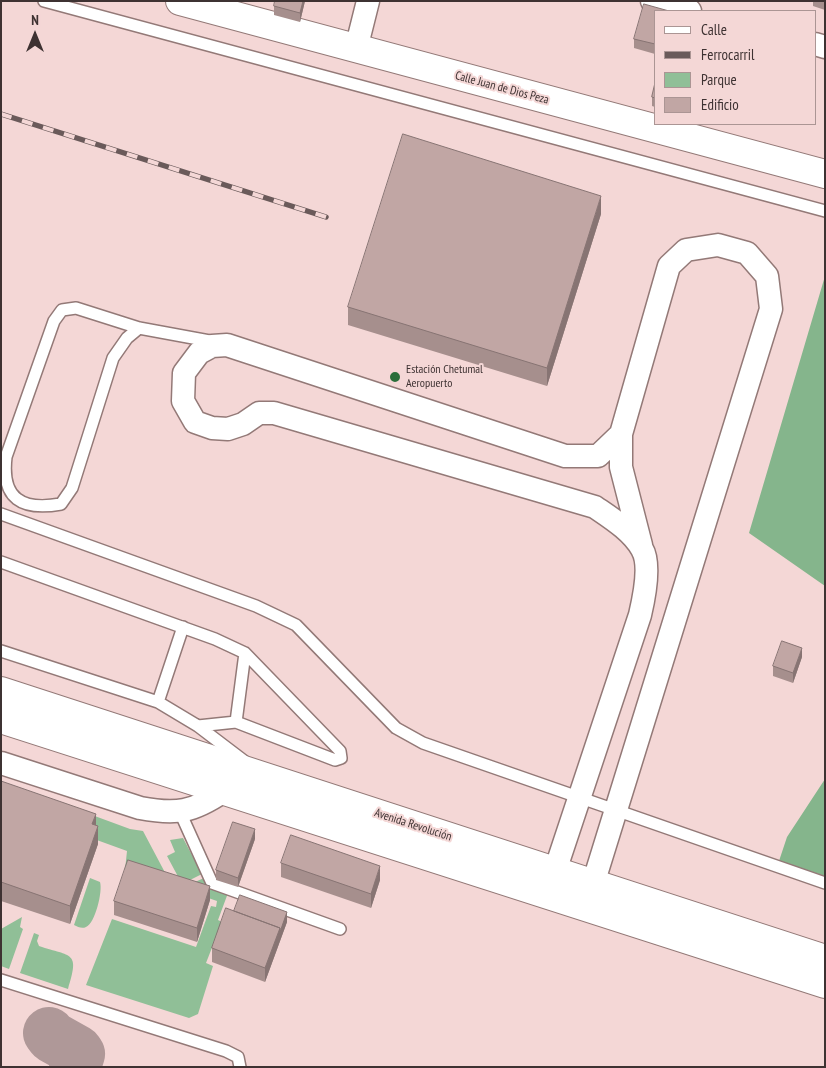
<!DOCTYPE html>
<meta charset="utf-8">
<style>
body{margin:0}
#map{position:relative;width:826px;height:1068px;overflow:hidden;background:#f4d7d6;font-family:"PT Sans Narrow",sans-serif}
canvas{display:block}
.frame{position:absolute;inset:0;border:2px solid #3e3232;pointer-events:none}
.legend{position:absolute;left:654px;top:10px;width:162px;height:115px;box-sizing:border-box;background:#f4d7d6;border:1px solid #ab9594;margin:0;padding:6px 9px;list-style:none;font-size:15px;color:#3e3232}
.legend li{display:flex;align-items:center;gap:10px;height:25px}
.legend b{width:25px;border:1px solid #ab9594}
.north{position:absolute;left:10px;top:10px;width:50px;height:50px;-webkit-text-stroke:4px #f4d7d6;paint-order:stroke;rotate:0deg;font-size:14px;font-weight:700;line-height:20px;text-align:center;color:#3e3232}
.north::after{content:'';display:block;margin:auto;width:18px;height:22px;background:#3e3232;clip-path:polygon(50% 0,100% 100%,50% 72%,0 100%)}
</style>
<div id="map">
<canvas width="826" height="1068"></canvas>
<div class="frame"></div>
<ul class="legend">
<li><b style="height:6px;background:#fff"></b>Calle</li>
<li><b style="height:6px;background:#6a5a5a"></b>Ferrocarril</li>
<li><b style="height:14px;background:#90bf97"></b>Parque</li>
<li><b style="height:14px;background:#c1a6a4"></b>Edificio</li>
</ul>
<div class="north">N</div>
</div>
<script>
const context = document.querySelector('canvas').getContext('2d');
context.lineJoin = 'round';
function fill(path, color) { context.fillStyle = color; context.fill(path, 'evenodd'); }
function trace(path, color, width, dash) { context.strokeStyle = color; context.lineWidth = width; context.lineCap = dash ? 'butt' : 'round'; context.setLineDash(dash || []); context.stroke(path); }
function write(font, color, halo, rows, align = 'center') {
  context.font = font + ' "PT Sans Narrow",sans-serif'; context.lineWidth = 4; context.setLineDash([]); context.textBaseline = 'middle'; context.strokeStyle = halo; context.fillStyle = color; for (const [text, x, y, turn = 0] of rows) {
    context.save(); context.translate(x, y); context.rotate((+turn || 0) * Math.PI / 180); context.textAlign = isNaN(turn) ? turn : align; if (halo) context.strokeText(text, 0, 0); context.fillText(text, 0, 0); context.restore();
  }
}
const green = new Path2D(`
 M73,808L130,829L143,831L170,882L125,870L127,851L94,839L98,828L69,817Z
 M183,838L202,874L182,884L167,856L175,852L170,840Z
 M90,878L100,882C103,891 95,924 86,927C82,929 78,927 74,925Z
 M204,878L228,893L218,920L222,922L206,963L213,966L198,1014L189,1018L86,985L112,919L196,947L211,906L216,907L217,901L185,890L186,886Z
 M22,917L20,927L23,929L9,969L1,966V929Z
 M34,933L39,935L37,941L39,946C72,957 80,951 68,989L20,973Z`);
const forest = new Path2D(`
 M825,276V586L749,533Z
 M825,779V876L779,861L787,837Z`);
const taxiway = new Path2D(`
 M49,1033L52,1037L77,1051L79,1054L75,1067`);
const lane = new Path2D(`
 M44,1L825,211
 M139,328L127,338L113,358L72,488L61,504C22,511 1,499 6,457L54,321L62,310L76,308L139,328L215,342
 M1,514L256,606L296,625L396,728L423,743L825,883
 M1,562L215,639L245,653L340,751L341,758L335,760L236,722L198,726
 M1,651L158,702L198,726L244,761
 M158,702L183,627
 M236,722L245,653
 M180,812L212,883L340,929
 M1,980L226,1051L238,1057L240,1067`);
const street = new Path2D(`
 M652,1L690,11
 M815,44L825,47
 M356,49L368,1
 M621,434V467L641,545
 M1,763L140,808C177,815 193,812 224,791
 M555,871L640,615C644,598 651,564 642,549C632,531 611,518 595,507L274,413H259L243,424L228,429L212,428L195,422L183,401L184,373L199,353L212,346L227,345L565,456H598L621,434L669,266L686,250L718,245L747,253L767,276L771,309L593,884`);
const secondary = new Path2D(`
 M1,691L825,959
 M1,719L825,984`);
const primary = new Path2D(`
 M180,1L825,174`);
const rail = new Path2D(`
 M1,114L326,217`);
const wall = new Path2D(`
 M305,1L300,22L274,15V6Z
 M813,1H825V10L813,6Z
 M655,11V54L634,48V39Z
 M655,83V107L652,106V97Z
 M601,214L547,386L348,325V307Z
 M802,657L793,683L773,676V666Z
 M1,781L96,825L98,844L70,924L1,901Z
 M255,839L238,887L216,880V870Z
 M281,863L380,880L371,908L281,877Z
 M210,900L197,942L114,915V901Z
 M234,911L287,922L265,982L212,962V948Z`);
const shadedWall = new Path2D(`
 M303,1H305L300,22V13Z
 M601,196V214L547,386V368Z
 M802,648V657L793,683V673Z
 M96,814V832L92,824Z
 M98,826V844L70,924V906Z
 M255,829V839L238,887V878Z
 M380,866V880L371,908V894Z
 M210,886V900L197,942V928Z
 M287,912V922L265,982V968L280,928Z`);
const building = new Path2D(`
 M275,1H303L300,13L274,6Z
 M644,4L669,11H655V44L634,39Z
 M655,83V98L652,97Z
 M403,134L601,196L547,368L348,307Z
 M782,641L802,648L793,673L773,666Z
 M1,781L96,814L92,824L98,826L70,906L1,882Z
 M233,822L255,829L238,878L216,870Z
 M291,835L380,866L371,894L281,863Z
 M128,860L210,886L197,928L114,901Z
 M240,895L287,912L280,932V928L234,911Z
 M226,908L280,928L265,968L212,948Z`);
const markers = [
 [395,377,6,"#2a6e3a"]
];
const streetNames = [
 ["Calle Juan de Dios Peza",502,88,15],
 ["Avenida Revolución",413,825,18]
];
const poiNames = [
 ["Estación Chetumal",406,370],
 ["Aeropuerto",406,384]
];
fill(green, '#90bf97');
fill(forest, '#85b58c');
trace(taxiway, '#af9898', 52);
trace(lane, '#937977', 14);
trace(street, '#937977', 25);
trace(secondary, '#937977', 30);
trace(primary, '#937977', 30);
trace(lane, '#fff', 11);
trace(street, '#fff', 22);
trace(secondary, '#fff', 28);
trace(primary, '#fff', 28);
trace(rail, '#6a5a5a', 5.5);
trace(rail, '#f4d7d6', 4, [11]);
fill(wall, '#a68f8d');
fill(shadedWall, '#877473');
fill(building, '#c1a6a4');
trace(building, '#877473', 1);
for (const [x, y, r, color] of markers) { const dot = new Path2D(); dot.arc(x, y, r, 0, 2 * Math.PI); context.fillStyle = color; context.fill(dot); trace(dot, '#f4d7d6', 2); }
write('12px', '#3e3232', '#f4d7d6', streetNames);
write('12px', '#3e3232', '#f4d7d6', poiNames, 'left');
</script>
